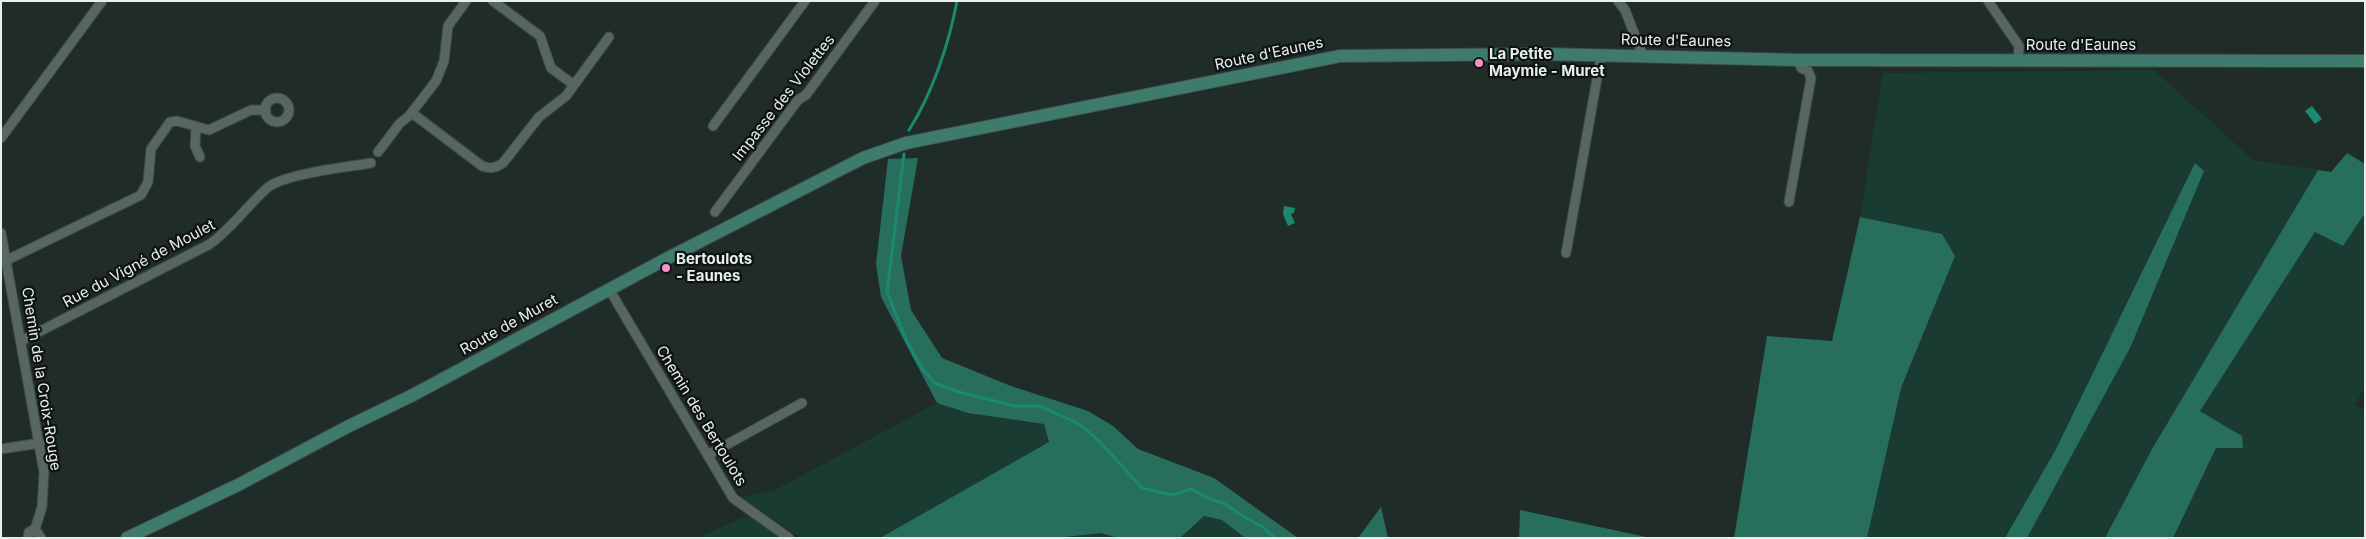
<!DOCTYPE html>
<meta charset="utf-8">
<style>
body{margin:0}
#map{position:relative;width:2366px;height:539px;overflow:hidden;background:#202c28;font-family:Inter,sans-serif}
canvas{display:block}
.frame{position:absolute;inset:0;border:2px solid #e7efed;pointer-events:none}
</style>
<div id="map">
<canvas width="2366" height="539"></canvas>
<div class="frame"></div>
</div>
<script>
const context = document.querySelector('canvas').getContext('2d');
context.lineJoin = 'round';
function fill(path, color) { context.fillStyle = color; context.fill(path, 'evenodd'); }
function trace(path, color, width, dash) { context.strokeStyle = color; context.lineWidth = width; context.lineCap = dash ? 'butt' : 'round'; context.setLineDash(dash || []); context.stroke(path); }
function write(font, color, halo, rows, align = 'center') {
  context.font = font + ' Inter,sans-serif'; context.lineWidth = 4.5; context.setLineDash([]); context.textBaseline = 'middle'; context.strokeStyle = halo; context.fillStyle = color; for (const [text, x, y, turn = 0] of rows) {
    context.save(); context.translate(x, y); context.rotate((+turn || 0) * Math.PI / 180); context.textAlign = isNaN(turn) ? turn : align; if (halo) context.strokeText(text, 0, 0); context.fillText(text, 0, 0); context.restore();
  }
}
const green = new Path2D(`
 M2154,70L2253,160L2318,170L2152,449L2105,538H2027L2131,346L2204,171L2196,164L2056,449L2005,538H1867L1901,388L1955,256L1942,234L1860,217L1883,73Z
 M2365,213V388L2355,404L2365,411V538H2173L2216,448H2242V436L2200,411L2315,232L2343,246Z
 M937,403L968,413L1044,424L1049,443L880,538H801L740,497L773,491Z
 M749,515L780,538H697Z
 M1204,516L1222,520L1245,538H1180Z
 M1101,533L1118,538H1057Z`);
const forest = new Path2D(`
 M2347,153L2365,164V213L2343,246L2315,232L2200,411L2242,436L2243,448H2216L2173,538H2105L2152,449L2318,170L2331,172Z
 M918,158L901,256L911,310L942,358L1011,386L1088,411L1113,426L1138,449L1214,478L1298,538H1245L1222,520L1204,516L1180,538H1118L1101,533L1057,538H880L1049,442L1044,424L968,413L937,403L881,297L876,264L888,159Z
 M2195,163L2204,171L2131,346L2027,538H2005L2056,449Z
 M1860,217L1942,234L1955,256L1901,388L1867,538H1734L1767,336L1832,341Z
 M1381,507L1388,538H1358Z
 M1520,510L1651,538H1519Z`);
const water = new Path2D(`
 M2312,106L2322,119L2315,124L2305,111Z
 M1284,206L1295,208L1294,213L1291,214L1295,223L1288,226L1283,214Z`);
const stream = new Path2D(`
 M909,130C932,94 949,44 957,1
 M904,154L887,292L907,342L921,367L935,383L959,392L1015,406H1040L1081,425L1101,443L1142,488L1172,495L1191,489L1210,499L1225,504L1244,517L1263,527L1275,538`);
const minor = new Path2D(`
 M493,1L540,36L551,68L574,85
 M1618,1L1625,10L1643,56
 M1988,1L2019,46L2018,61
 M265 110a12 12 0 1 1 24 0a12 12 0 1 1-24 0Z
 M412,113L482,166C491,169 495,168 503,163L539,117L566,96L609,37
 M713,126L805,1
 M196,128L195,146L200,157
 M1,138L102,1
 M378,152L400,123L409,116L436,81L444,61L448,26L466,1
 M1789,202L1811,78L1808,71L1801,68L1799,60
 M715,212L798,100L806,95L875,1
 M1,233L44,472L42,507L35,529
 M1566,253L1601,56
 M7,260L141,195L148,182L151,149L170,122L177,121L209,130L251,110H266
 M609,289L733,498L789,538
 M21,341L210,244C233,227 247,206 267,188C283,174 348,167 371,163
 M1,449L40,443
 M708,455L802,403
 M35,529L41,538
 M28,538L29,532L35,529`);
const secondary = new Path2D(`
 M127,538L238,485L347,427L413,395L664,260L863,158L906,143L1340,56L1544,54L1799,60L2365,61`);
const markers = [
 [1479,63,5,"#f890cc"],
 [666,268,5,"#f890cc"]
];
const streetNames = [
 ["Route d'Eaunes",1676,41,1],
 ["Route d'Eaunes",2081,45],
 ["Route d'Eaunes",1269,54,-12],
 ["Impasse des Violettes",784,98,-52],
 ["Rue du Vigné de Moulet",139,264,-28],
 ["Route de Muret",509,325,-29],
 ["Chemin de la Croix-Rouge",41,379,81],
 ["Chemin des Bertoulots",701,416,59]
];
const poiNames = [
 ["La Petite",1489,54],
 ["Maymie - Muret",1489,71],
 ["Bertoulots",676,259],
 ["- Eaunes",676,276]
];
fill(green, '#193b31');
fill(forest, '#276f5c');
fill(water, '#198a70');
trace(stream, '#198a70', 3);
trace(minor, '#3e4946', 11);
trace(secondary, '#3e4946', 14);
trace(minor, '#586661', 9);
trace(secondary, '#3e7b6d', 12);
for (const [x, y, r, color] of markers) { const dot = new Path2D(); dot.arc(x, y, r, 0, 2 * Math.PI); context.fillStyle = color; context.fill(dot); trace(dot, '#0e1312', 2); }
write('15px', '#e7efed', '#0e1312', streetNames);
write('bold 15px', '#e7efed', '#0e1312', poiNames, 'left');
</script>
